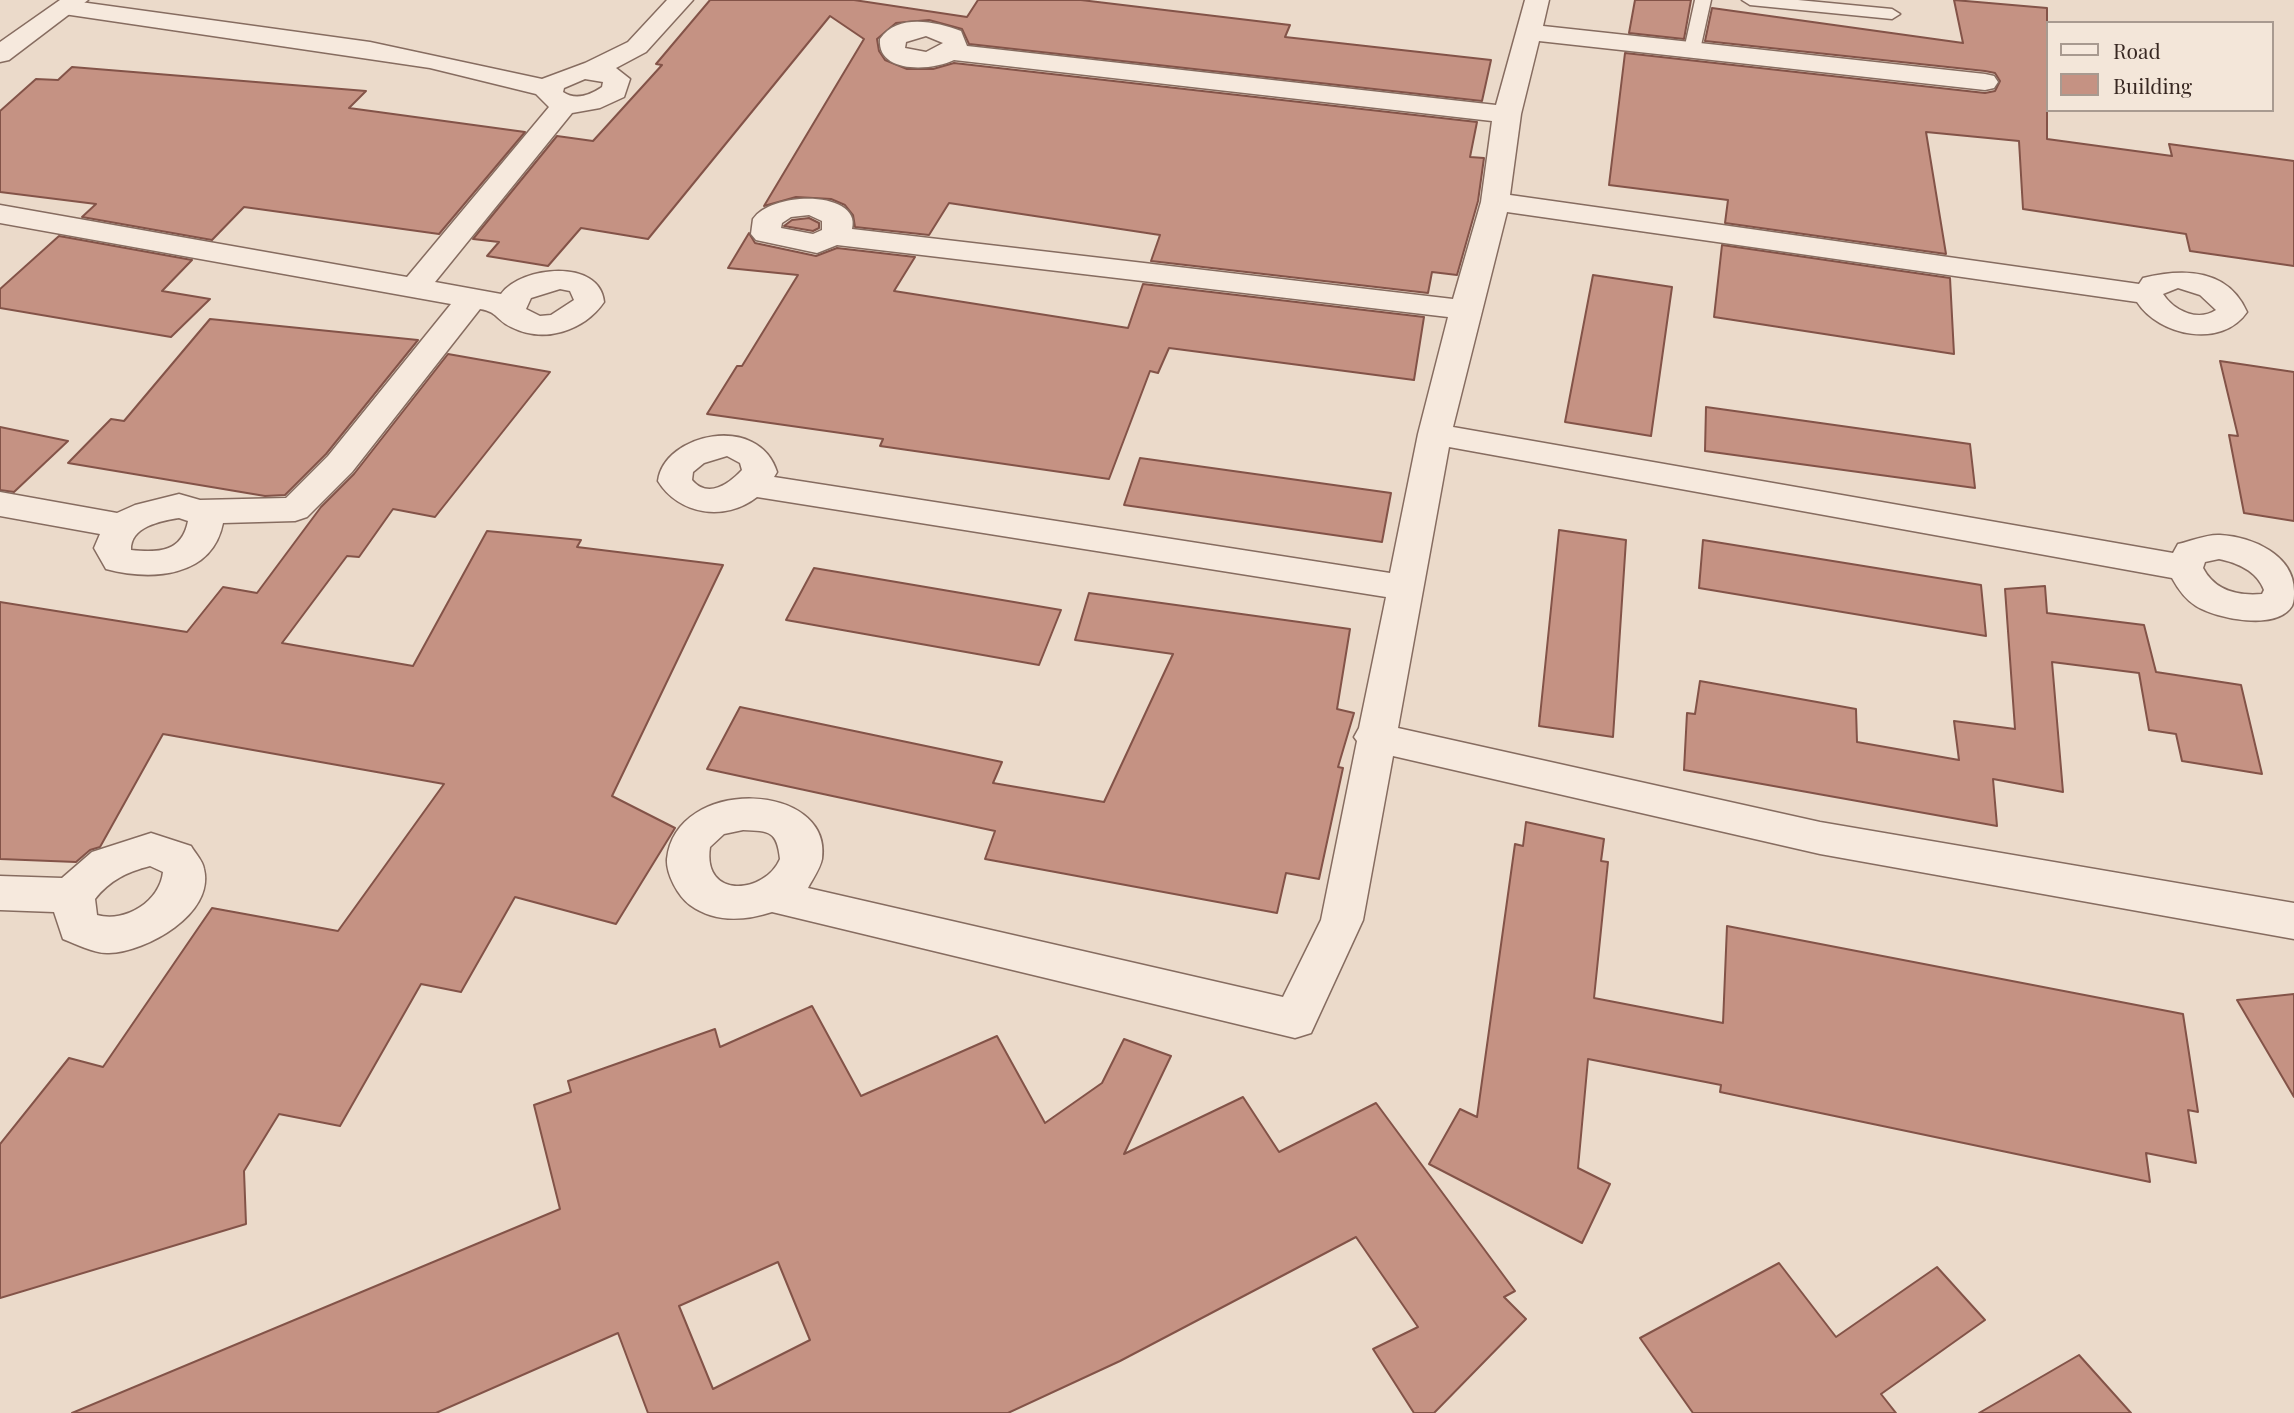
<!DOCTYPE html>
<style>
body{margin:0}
#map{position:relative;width:2294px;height:1413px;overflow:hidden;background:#ebdaca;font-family:"Playfair Display",serif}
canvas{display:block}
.legend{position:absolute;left:2046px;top:21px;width:228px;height:91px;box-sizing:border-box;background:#f3e6d9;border:2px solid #a89a90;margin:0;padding:9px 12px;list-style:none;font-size:21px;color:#382822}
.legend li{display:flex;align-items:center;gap:14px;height:35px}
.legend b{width:35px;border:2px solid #a89a90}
</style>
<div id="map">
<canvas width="2294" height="1413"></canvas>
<ul class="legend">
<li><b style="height:9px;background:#f6e9dd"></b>Road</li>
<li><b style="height:19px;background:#c59283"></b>Building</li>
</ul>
</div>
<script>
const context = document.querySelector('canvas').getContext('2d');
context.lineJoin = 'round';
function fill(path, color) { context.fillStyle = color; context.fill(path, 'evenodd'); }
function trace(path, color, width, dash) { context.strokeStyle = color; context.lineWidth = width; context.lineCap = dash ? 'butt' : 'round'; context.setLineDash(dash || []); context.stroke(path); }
const building = new Path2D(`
 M710,0H854L967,17L978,0H1081L1290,25L1285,37L1491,60L1482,101L969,44L962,29L929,20L896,23L877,39L879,51L885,60L907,69H933L954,63L1477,122L1470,157L1484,158L1478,201L1457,275L1432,272L1428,293L1151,261L1160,235L949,203L929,235L855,227L853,215L845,205L831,199L796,197L764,206L864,39L830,16L648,239L581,228L548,266L487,256L499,242L473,239L557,136L593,141L662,65L656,64Z
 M1635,0H1691L1684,39L1629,33Z
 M1954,0L2047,8V139L2172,156L2169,144L2294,161V266L2190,251L2186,234L2023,209L2019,141L1926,132L1946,254L1725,223L1728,200L1609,185L1625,53L1985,93L1995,91L2000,81L1995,73L1985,71L1705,41L1712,8L1963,43Z
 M72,67L366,91L349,108L525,132L439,234L244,207L212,240L82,217L96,204L0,192V111L36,79L58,80Z
 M809,218L819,223V228L813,231L784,226L792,220Z
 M749,233L755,243L816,256L837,248L915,257L894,291L1128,328L1143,284L1424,317L1414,380L1169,348L1158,373L1150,371L1109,479L880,446L883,439L707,414L737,366H742L798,275L728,268Z
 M59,236L192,260L162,291L210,299L171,337L0,308V289Z
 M1722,245L1950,278L1954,354L1714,317Z
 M1593,275L1672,287L1651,436L1565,422Z
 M210,319L418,340L326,454L285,495L265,496L68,463L111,419L124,421Z
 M448,354L550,372L435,517L393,509L359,557L347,556L282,643L413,666L487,531L581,540L577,547L723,565L612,796L675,828L616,924L515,897L461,992L421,984L340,1126L279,1114L244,1171L246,1224L0,1298V1144L69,1058L103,1067L212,908L338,931L444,784L163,734L100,847L90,850L76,862L0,859V602L187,632L223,587L257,593L321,507L354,474Z
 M2220,361L2294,372V521L2244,513L2229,435L2238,436Z
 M1706,407L1970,444L1975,488L1705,451Z
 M0,427L68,441L14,492L0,490Z
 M1140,458L1391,493L1382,542L1124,505Z
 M1559,530L1626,540L1613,737L1539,726Z
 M1703,540L1981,585L1986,636L1699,588Z
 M814,568L1061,610L1039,665L786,620Z
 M2045,586L2047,613L2144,625L2156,672L2241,685L2262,774L2182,761L2176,734L2149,730L2139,673L2052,662L2063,792L1993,779L1997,826L1684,770L1687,713L1695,714L1700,681L1856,709L1857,742L1959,760L1954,721L2015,729L2005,589Z
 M1089,593L1350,629L1337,709L1354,713L1338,767L1343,768L1319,879L1286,873L1277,913L985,859L995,831L707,769L740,707L1002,762L993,783L1104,802L1173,654L1075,640Z
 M1526,822L1604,839L1601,861L1608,862L1594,998L1723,1023L1727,926L2183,1014L2198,1112L2188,1110L2196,1163L2146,1153L2150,1182L1720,1092L1721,1085L1588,1059L1578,1168L1610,1184L1582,1243L1429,1164L1460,1109L1477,1117L1515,844L1523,846Z
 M2294,994V1097L2237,1000Z
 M812,1006L861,1096L997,1036L1045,1123L1102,1083L1124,1039L1171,1056L1124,1154L1243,1097L1279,1152L1376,1103L1515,1291L1504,1297L1526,1319L1434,1413H1414L1373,1349L1418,1327L1356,1237L1120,1361L1008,1413H648L618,1333L436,1413H72L560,1209L534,1105L571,1092L568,1081L715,1029L720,1047ZM778,1262L810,1340L713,1389L679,1306Z
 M1779,1263L1836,1337L1937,1267L1985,1320L1881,1394L1896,1413H1693L1640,1338Z
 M2079,1355L2131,1413H1979Z`);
const service = new Path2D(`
 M1695,0H1711L1700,50L1692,55L1684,50Z
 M1742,0H1798L1892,9L1900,14L1892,19L1750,5Z`);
const minor = new Path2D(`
 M66,0L370,42L542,79L585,63L628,42L667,0H693L646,52L616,68L630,79L624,97L600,108L572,113L435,282L501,294C521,266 600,258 604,302C584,331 544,344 511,327C496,320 498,312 480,309L352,472L307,517L295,521L223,523C212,578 151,581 106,569L94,548L100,534L0,516V492L117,513L135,505L179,494L200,500L286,498L328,456L451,304L0,223V205L407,277L549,107L536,94L430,68L57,13L53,8L57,3ZM585,79L603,82L602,87C590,95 576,101 563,92L564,88ZM560,289L570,291L574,300L551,315L540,316L526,309L531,298ZM179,518L188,521C182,552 159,553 131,550C130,527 160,521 179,518Z
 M1525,0H1549L1543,26L1985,74L1994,76L1998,82L1994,88L1985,90L1539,41L1521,114L1510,195L2139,284L2143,278C2184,268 2228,269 2247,312C2222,349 2159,336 2137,302L1507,212L1453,427L2173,553L2178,544C2191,541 2207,534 2220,535C2253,537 2294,555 2294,591C2294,597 2294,601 2292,606C2277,631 2217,619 2196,606C2185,599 2178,589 2172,578L1449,447L1398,728L1820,822L2294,903V939L1820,854L1393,756L1363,920L1311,1033L1295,1038L772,912C744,921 715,923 690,905C678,896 666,874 667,859C676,775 833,782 822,859C820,869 812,880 808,888L1283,997L1321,920L1357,741L1354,737L1359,728L1386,597L757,497C725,522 679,515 658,481C664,433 759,413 777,472L774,477L1390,573L1418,434L1448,317L837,245L817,253L756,240L751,234L753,219C773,190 862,191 852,229L1453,299L1481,202L1492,121L954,60C932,71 877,74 880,39C898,13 936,22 961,31L967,46L1496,105ZM926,36L943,43L926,52L905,48L906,42ZM809,215L822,221V230L813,234L781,228L782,223L791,217ZM2178,288L2200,295L2216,310C2198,322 2174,311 2163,294ZM727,456L740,463L742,470C729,484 708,499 692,480L693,472L704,463ZM2219,559C2238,563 2257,571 2264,590L2262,594C2238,596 2215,591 2203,568L2205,562ZM743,830C770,831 777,831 780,859C765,894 702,900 710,847L724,834Z
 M151,833L191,846C195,853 203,861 204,869C215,914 146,952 109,953C95,954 76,944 63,939L54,912L0,910V876L62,878L92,852ZM150,866L163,872C160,901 126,923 97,915L95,899C110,880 127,872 150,866Z`);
const tertiary = new Path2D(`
 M60,0H88L9,60L0,62V42Z`);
fill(building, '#c59283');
trace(building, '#835348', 2);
trace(service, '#866c60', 3);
trace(minor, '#866c60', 3);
trace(tertiary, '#866c60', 3);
fill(service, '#f6e9dd');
fill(minor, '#f6e9dd');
fill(tertiary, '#f6e9dd');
</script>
